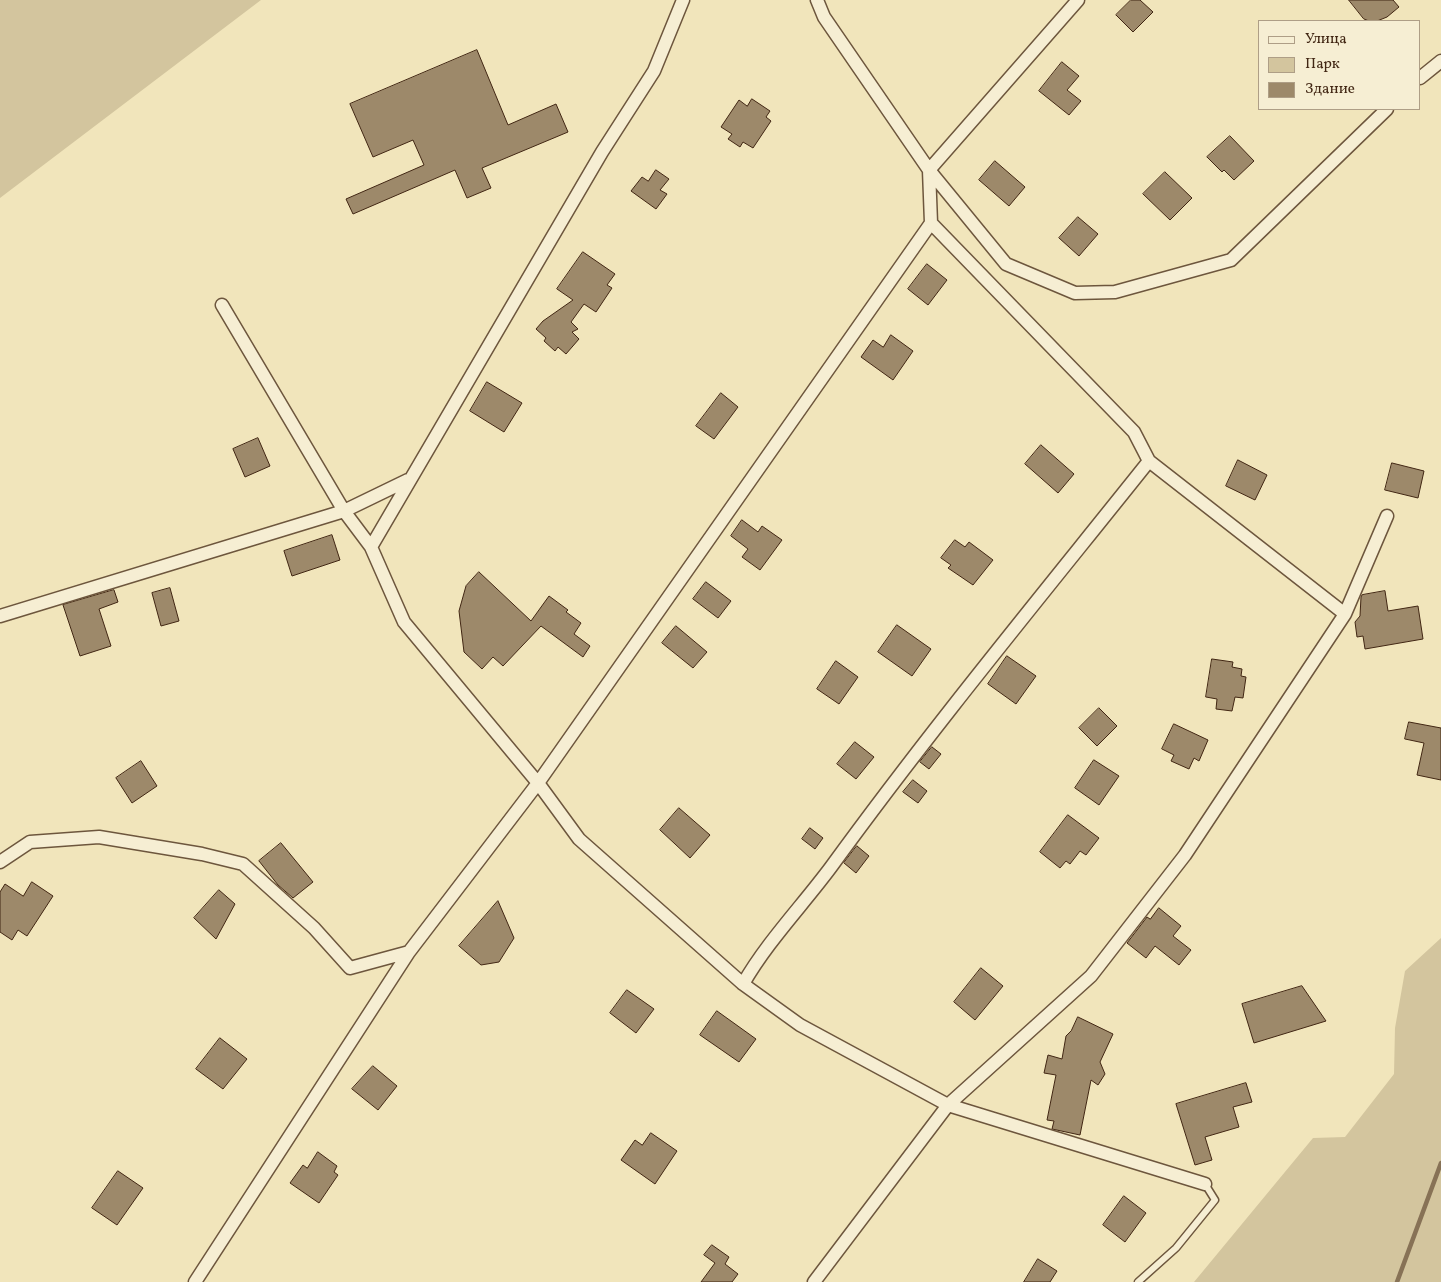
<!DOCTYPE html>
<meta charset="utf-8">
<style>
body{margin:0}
#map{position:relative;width:1441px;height:1282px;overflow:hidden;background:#f1e5bb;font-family:Vollkorn,serif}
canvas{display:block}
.legend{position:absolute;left:1258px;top:20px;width:162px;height:90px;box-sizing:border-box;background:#f6eed3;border:1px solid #ae9e86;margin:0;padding:6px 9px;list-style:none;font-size:15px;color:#412613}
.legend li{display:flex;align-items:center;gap:10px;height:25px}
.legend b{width:25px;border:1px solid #ae9e86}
</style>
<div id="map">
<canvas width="1441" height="1282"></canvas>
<ul class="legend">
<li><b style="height:6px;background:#f6eed3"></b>Улица</li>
<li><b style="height:14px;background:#d3c59e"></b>Парк</li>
<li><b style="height:14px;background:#9d896a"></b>Здание</li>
</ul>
</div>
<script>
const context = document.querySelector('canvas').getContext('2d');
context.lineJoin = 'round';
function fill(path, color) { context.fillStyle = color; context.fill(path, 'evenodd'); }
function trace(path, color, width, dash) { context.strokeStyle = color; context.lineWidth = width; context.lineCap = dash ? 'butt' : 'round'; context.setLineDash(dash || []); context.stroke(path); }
const green = new Path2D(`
 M0,0H261L0,198Z
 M1441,938V1282H1194L1313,1138L1345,1137L1394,1074L1395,1028L1405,971Z`);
const stream = new Path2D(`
 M1397,1282L1441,1163`);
const building = new Path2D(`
 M1131,0H1140L1153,12L1133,32L1116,15Z
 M1349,0H1393L1399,7L1387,17L1377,21H1369L1364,19Z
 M477,50L508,125L556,104L568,132L482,168L491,188L467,198L455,170L353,214L346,199L424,165L413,140L373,157L350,104Z
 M1062,62L1079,76L1067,90L1081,101L1069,115L1039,91Z
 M752,99L770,111L766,117L771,121L753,148L743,142L740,147L728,139L732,134L721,127L739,100L747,106Z
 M1230,136L1254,161L1234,180L1224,170L1222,172L1207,157Z
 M995,161L1025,187L1009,206L979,180Z
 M656,170L669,179L660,190L667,194L656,209L631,191L642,177L648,181Z
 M1165,172L1192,198L1170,220L1143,194Z
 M1078,217L1098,234L1079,256L1059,238Z
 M583,252L615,274L607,285L612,288L596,312L584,304L571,322L578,329L572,332L579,339L566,354L558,347L555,351L544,341L546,338L536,329L543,321L573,300L557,289Z
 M927,264L947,280L928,305L908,289Z
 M891,335L913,351L893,380L861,357L873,340L883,347Z
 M487,382L522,403L504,432L470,411Z
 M721,393L738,407L714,439L696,426Z
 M258,438L270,466L245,477L233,449Z
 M1041,445L1074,474L1058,493L1025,464Z
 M1238,460L1267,475L1255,500L1226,486Z
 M1392,463L1424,471L1418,498L1385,490Z
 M742,520L758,532L762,526L782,540L760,570L742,557L748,549L731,536Z
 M332,535L340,560L292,576L284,551Z
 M955,540L965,547L969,542L993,560L973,585L948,568L951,565L941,558Z
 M479,572L531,621L549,596L568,610L566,612L581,623L574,634L590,646L583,657L541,626L503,666L493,657L482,669L464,652L459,611L466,586Z
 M706,582L731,601L718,618L693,599Z
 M170,588L179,621L161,626L152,593Z
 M114,590L118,602L99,609L111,646L80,656L63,605Z
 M1385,591L1388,611L1418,606L1423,639L1365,649L1363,636L1357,637L1355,622L1360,616L1361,597L1362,595Z
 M897,625L931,649L912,676L878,652Z
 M676,626L707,652L693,668L662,643Z
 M1007,656L1036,676L1016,704L988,684Z
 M1212,659L1233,662L1232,667L1242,669L1241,676L1246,677L1243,698L1235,697L1232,711L1216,709L1217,699L1206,697Z
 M836,661L858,677L839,704L817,689Z
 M1099,708L1117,726L1097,746L1079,728Z
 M1409,722L1441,728V780L1417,775L1424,743L1405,739Z
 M1174,724L1208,740L1199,761L1194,758L1189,769L1171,761L1174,755L1162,749Z
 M855,742L874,757L856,779L837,764Z
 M932,747L941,754L929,769L920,762Z
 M1094,760L1119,776L1099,805L1075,788Z
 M141,761L157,786L132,803L116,778Z
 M913,780L927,791L918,803L903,792Z
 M679,808L710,835L690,858L660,830Z
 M1068,815L1099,838L1086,855L1080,851L1070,864L1066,861L1060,868L1040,852Z
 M810,828L823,838L815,849L802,839Z
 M281,843L313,882L293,898L278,885L259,861Z
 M857,846L869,856L856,873L844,863Z
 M32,882L53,896L27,936L18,930L12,940L0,932V892L5,884L23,896Z
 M219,890L235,904L216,939L194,918Z
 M498,901L514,938L499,962L481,965L459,946Z
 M1159,908L1181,926L1173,936L1191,950L1179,965L1155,946L1146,958L1127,943L1147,917L1150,919Z
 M981,968L1003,986L975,1020L954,1002Z
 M1302,986L1326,1021L1254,1043L1242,1004Z
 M627,990L654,1009L636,1033L610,1013Z
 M717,1011L756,1039L739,1062L700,1035Z
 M1078,1017L1113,1034L1100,1062L1105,1074L1098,1085L1091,1080L1080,1135L1052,1129L1054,1121L1047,1120L1056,1075L1044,1073L1048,1055L1062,1059L1066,1036L1071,1031Z
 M220,1038L247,1059L223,1089L196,1069Z
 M373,1066L397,1086L378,1110L352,1089Z
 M1246,1083L1252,1102L1233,1107L1239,1127L1205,1137L1212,1160L1195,1165L1176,1104Z
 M651,1133L677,1151L655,1184L621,1160L635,1140L642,1145Z
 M318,1152L337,1166L334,1172L338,1175L319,1203L290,1183L303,1165L307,1168Z
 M118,1171L143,1188L117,1225L92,1208Z
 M1124,1196L1146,1213L1125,1242L1103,1225Z
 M712,1245L729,1257L725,1264L738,1274L732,1282H701L715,1263L704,1255Z
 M1038,1259L1057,1271L1050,1282H1024Z`);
const lane = new Path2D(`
 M1138,1282L1176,1248L1215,1200L1205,1184`);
const street = new Path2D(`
 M683,0L654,71L602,152L371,547L404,622L538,783L579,839L743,984L800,1025L948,1105L1205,1184
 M817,0L824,17L929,170L1006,264L1075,293L1115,292L1231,260L1387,109
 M1078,0L929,170L931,223L1134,432L1149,461L1345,614
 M1420,78L1441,61
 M222,305L344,511L371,547
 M0,616L344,511L408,480
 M0,862L30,842L99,837L202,854L243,864L314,928L350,968L409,952
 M743,984C767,942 802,906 831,867C932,728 1042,595 1149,461
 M195,1282L409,952L538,783L931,223
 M814,1282L948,1105L1091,976L1185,855L1345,614L1387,516`);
fill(green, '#d3c59e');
trace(stream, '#877256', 4.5);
fill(building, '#9d896a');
trace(building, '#412613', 1);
trace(lane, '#6d563d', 9);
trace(street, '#6d563d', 15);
trace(lane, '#f6eed3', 6);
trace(street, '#f6eed3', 12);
</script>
